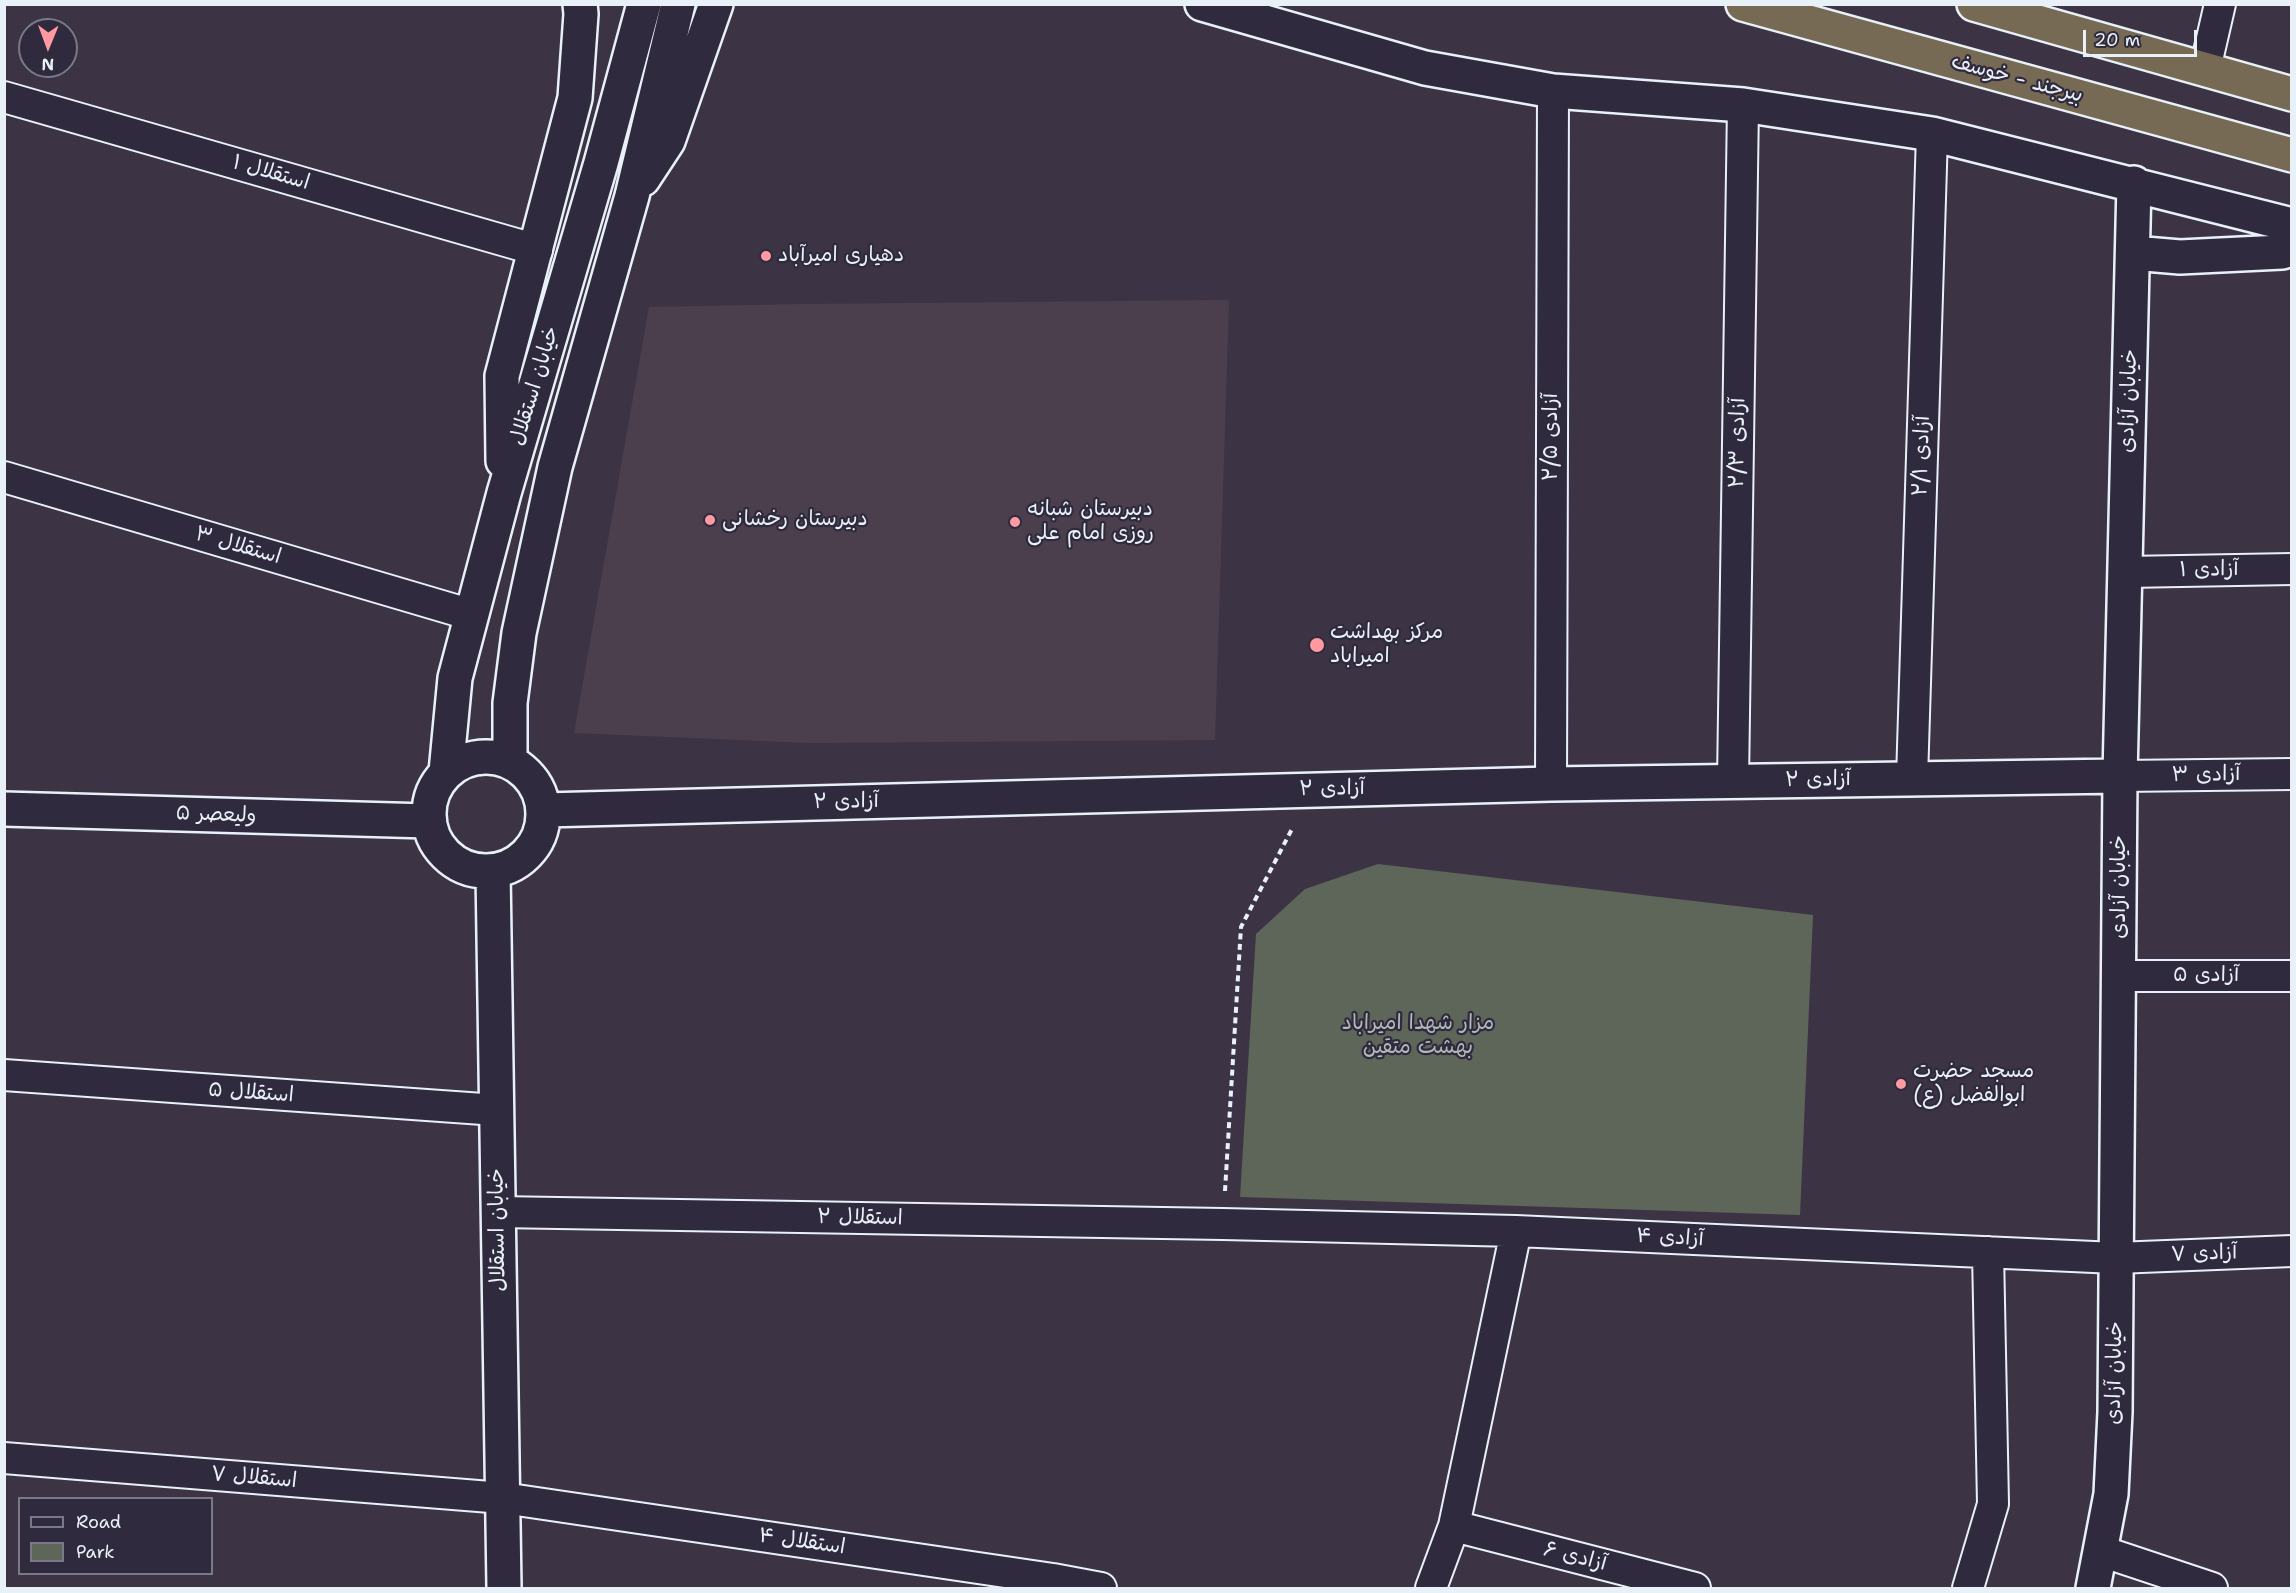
<!DOCTYPE html>
<meta charset="utf-8">
<style>
body{margin:0}
#map{position:relative;width:2296px;height:1593px;overflow:hidden;background:#3c3444;font-family:"Shantell Sans",sans-serif}
canvas{display:block}
.frame{position:absolute;inset:0;border:6px solid #e8f1f8;pointer-events:none}
.legend{position:absolute;left:18px;top:1497px;width:195px;height:78px;box-sizing:border-box;background:#2f2a3d;border:2px solid #797a88;margin:0;padding:8px 10px;list-style:none;font-size:18px;color:#e8f1f8}
.legend li{display:flex;align-items:center;gap:12px;height:30px}
.legend b{width:30px;border:2px solid #797a88}
.north{position:absolute;left:18px;top:18px;width:60px;height:60px;box-sizing:border-box;background:#2f2a3d;border:2px solid #797a88;border-radius:50%;rotate:181deg;font-size:16px;font-weight:700;line-height:24px;text-align:center;color:#e8f1f8}
.north::after{content:'';display:block;margin:auto;width:21px;height:27px;background:#ff9aa2;clip-path:polygon(50% 0,100% 100%,50% 72%,0 100%)}
.scale{position:absolute;left:2083px;top:30px;width:114px;height:27px;box-sizing:border-box;border:3px solid #e8f1f8;border-top:0;padding-left:8px;font-size:18px;line-height:21px;white-space:nowrap;color:#e8f1f8;-webkit-text-stroke:4px #2f2a3d;paint-order:stroke}
</style>
<div id="map">
<canvas width="2296" height="1593"></canvas>
<div class="frame"></div>
<ul class="legend">
<li><b style="height:8px;background:#2f2a3d"></b>Road</li>
<li><b style="height:16px;background:#5e665a"></b>Park</li>
</ul>
<div class="north">N</div>
<div class="scale">20 m</div>
</div>
<script>
const context = document.querySelector('canvas').getContext('2d');
context.lineJoin = 'round';
function fill(path, color) { context.fillStyle = color; context.fill(path, 'evenodd'); }
function trace(path, color, width, dash) { context.strokeStyle = color; context.lineWidth = width; context.lineCap = dash ? 'butt' : 'round'; context.setLineDash(dash || []); context.stroke(path); }
function write(font, color, halo, rows, align = 'center') {
  context.font = font + ' "Shantell Sans","Playpen Sans Arabic",sans-serif'; context.lineWidth = 4.5; context.setLineDash([]); context.textBaseline = 'middle'; context.strokeStyle = halo; context.fillStyle = color; for (const [text, x, y, turn = 0] of rows) {
    context.save(); context.translate(x, y); context.rotate((+turn || 0) * Math.PI / 180); context.textAlign = isNaN(turn) ? turn : align; if (halo) context.strokeText(text, 0, 0); context.fillText(text, 0, 0); context.restore();
  }
}
const built = new Path2D(`
 M1229,300L1215,740L810,743L574,733L649,307L806,304Z`);
const green = new Path2D(`
 M1378,864L1813,915L1800,1215L1240,1197L1256,934L1305,889Z`);
const path = new Path2D(`
 M1225,1191L1241,927L1293,827`);
const minor = new Path2D(`
 M2205,69L2220,4
 M4,97L537,250
 M4,477L472,615
 M2126,572L2292,569
 M2120,776L2292,774
 M1912,779L1932,134
 M1733,781L1743,105
 M1551,784L1553,91
 M2120,976H2292
 M4,1075L497,1110
 M498,1212L1223,1224L1516,1231L2116,1258L2292,1251
 M4,1458L503,1498L1053,1579L1101,1588
 M1454,1526L1695,1588
 M2101,1551L2212,1588
 M1431,1588L1454,1526L1516,1231
 M1968,1588L1993,1504L1988,1252`);
const tertiary = new Path2D(`
 M1202,4L1425,68L1553,91L1743,105L1932,134L2292,225
 M643,179L668,141L716,4
 M2133,253L2180,257L2282,252L2292,249
 M503,461L502,376L575,98L581,14L580,4
 M429 814a57 57 0 1 1 114 0a57 57 0 1 1-114 0Z
 M510,762V703L519,633L555,467L632,196L678,4
 M446,772L455,678L504,493L601,163L644,4
 M4,809L428,821
 M544,810L1551,784L2120,776
 M493,871L504,1588
 M2093,1588L2111,1494L2115,1412L2120,776L2134,183`);
const trunk = new Path2D(`
 M1743,4L2292,155
 M1974,4L2292,94`);
const markers = [
 [766,256,6,"#ff9aa2"],
 [710,520,6,"#ff9aa2"],
 [1015,522,6,"#ff9aa2"],
 [1317,645,8,"#ff9aa2"],
 [1901,1084,6,"#ff9aa2"]
];
const streetNames = [
 ["بیرجند - خوسف",2017,79,15],
 ["استقلال ۱",271,173,16],
 ["خیابان استقلال",535,386,-73],
 ["خیابان آزادی",2129,401,-88],
 ["آزادی ۲/۵",1552,437,-90],
 ["آزادی ۲/۳",1738,443,-89],
 ["آزادی ۲/۱",1922,456,-88],
 ["استقلال ۳",238,546,16],
 ["آزادی ۱",2209,570,-1],
 ["آزادی ۳",2206,775,-1],
 ["آزادی ۲",1818,780,-1],
 ["آزادی ۲",1332,789,-1],
 ["آزادی ۲",846,802,-1],
 ["ولیعصر ۵",216,815,2],
 ["خیابان آزادی",2120,887,-90],
 ["آزادی ۵",2206,976],
 ["استقلال ۵",251,1093,4],
 ["استقلال ۲",860,1218,1],
 ["خیابان استقلال",498,1230,-91],
 ["آزادی ۴",1670,1238,3],
 ["آزادی ۷",2204,1254,-2],
 ["خیابان آزادی",2115,1373,-89],
 ["استقلال ۷",254,1478,5],
 ["استقلال ۴",802,1542,8],
 ["آزادی ۶",1575,1557,14]
];
const poiNames = [
 ["دهیاری امیرآباد",778,256],
 ["دبیرستان شبانه",1027,510],
 ["روزی امام علی",1027,534],
 ["دبیرستان رخشانی",722,520],
 ["مرکز بهداشت",1330,633],
 ["امیراباد",1330,657],
 ["مسجد حضرت",1913,1072],
 ["ابوالفضل (ع)",1913,1096]
];
const parkNames = [
 ["مزار شهدا امیراباد",1418,1024],
 ["بهشت متقین",1418,1048]
];
fill(built, '#4c3f4d');
fill(green, '#5e665a');
trace(minor, '#e8f1f8', 34);
trace(tertiary, '#e8f1f8', 38);
trace(trunk, '#e8f1f8', 38);
trace(path, '#e8f1f8', 4, [6, 4.5]);
trace(minor, '#2f2a3d', 30);
trace(tertiary, '#2f2a3d', 33);
trace(trunk, '#766a55', 33);
for (const [x, y, r, color] of markers) { const dot = new Path2D(); dot.arc(x, y, r, 0, 2 * Math.PI); context.fillStyle = color; context.fill(dot); trace(dot, '#2f2a3d', 2); }
write('21px', '#e8f1f8', '#2f2a3d', streetNames);
write('21px', '#e8f1f8', '#2f2a3d', poiNames, 'left');
write('21px', '#b1b9b9', '#2f2a3d', parkNames);
</script>
